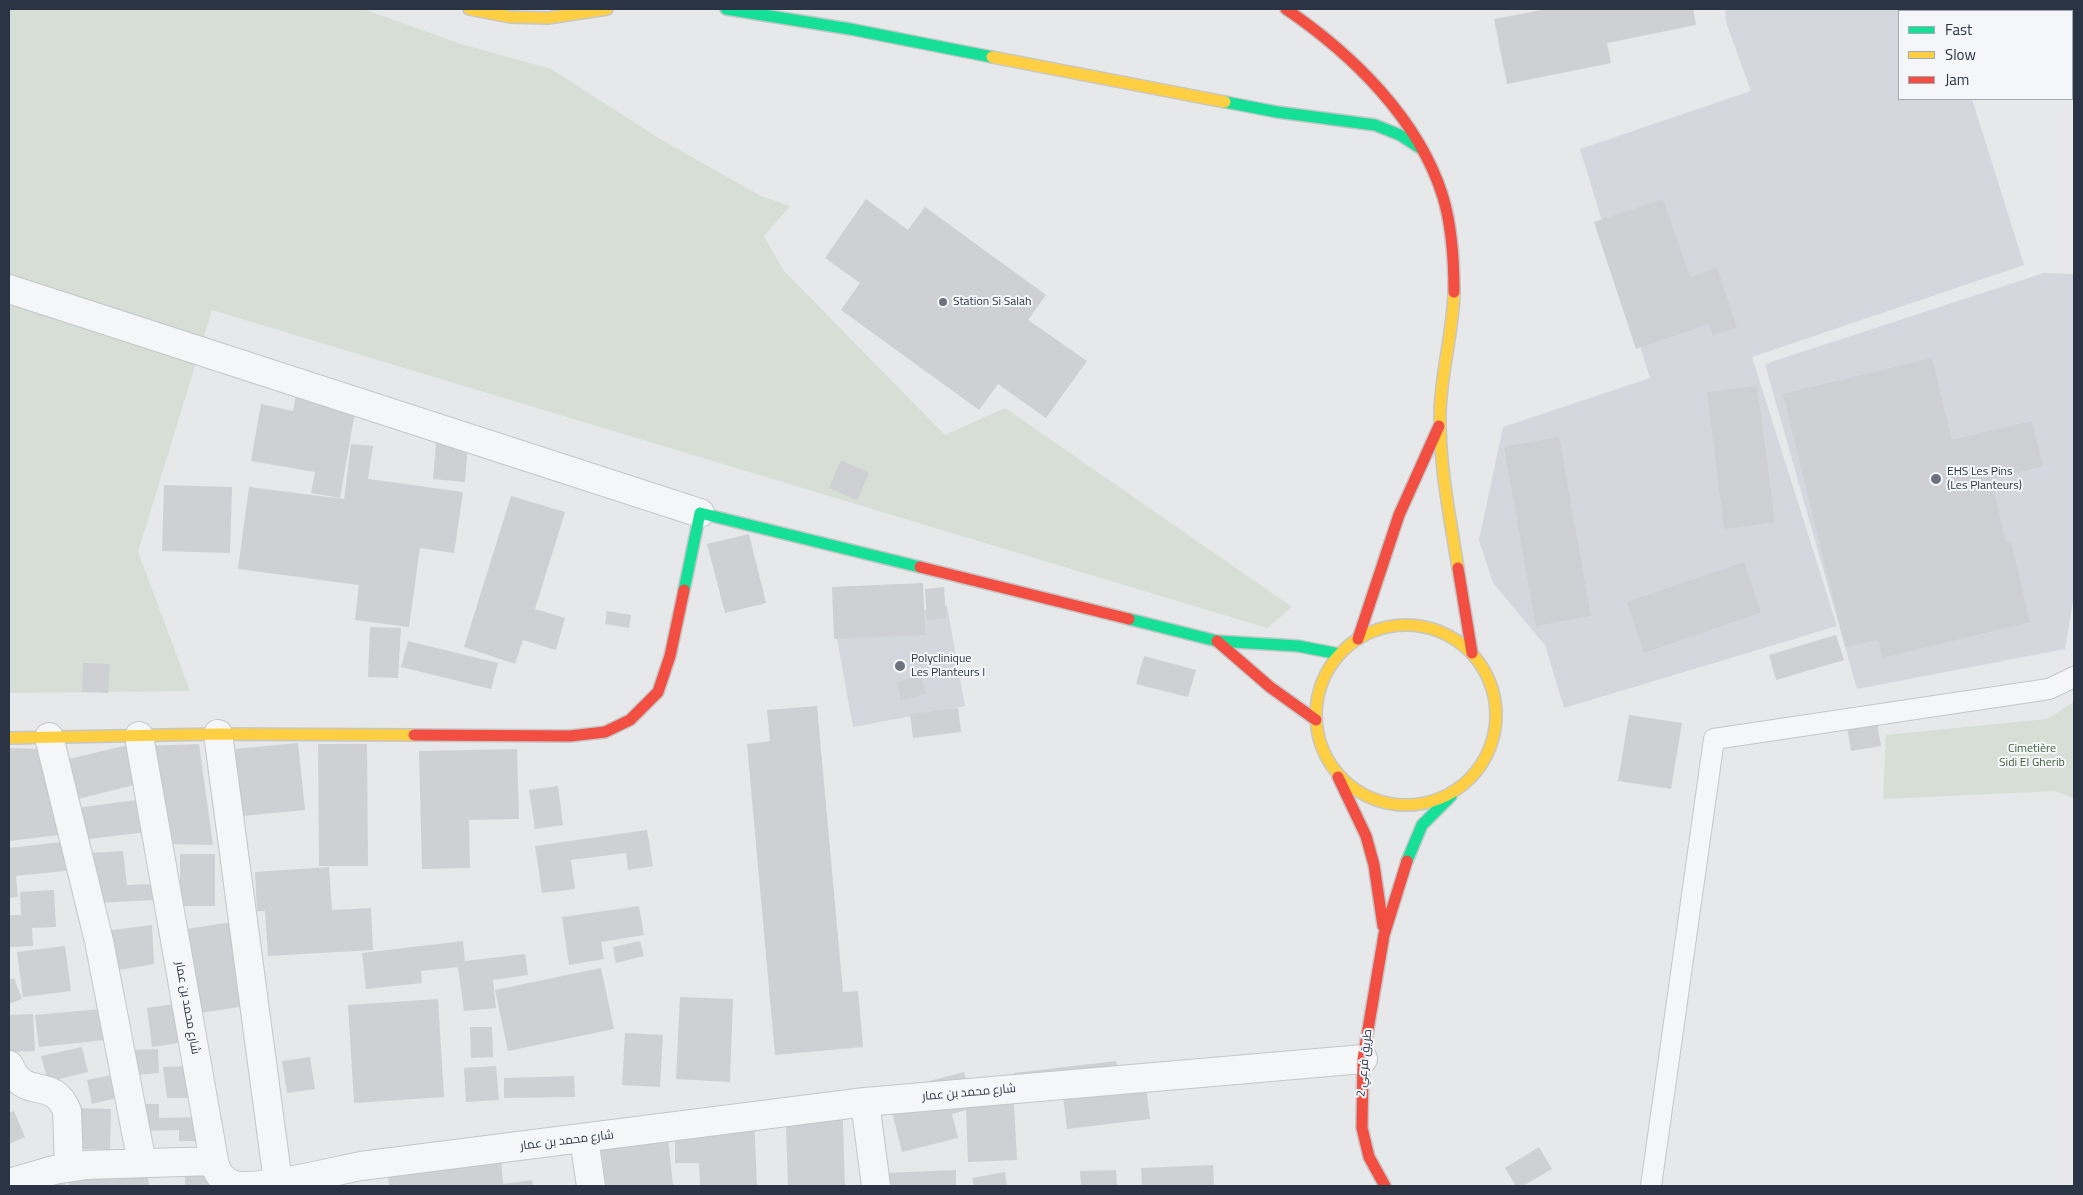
<!DOCTYPE html>
<meta charset="utf-8">
<style>
body{margin:0}
#map{position:relative;width:2083px;height:1195px;overflow:hidden;background:#e6e8ea;font-family:"Titillium Web",sans-serif}
canvas{display:block}
.frame{position:absolute;inset:0;border:10px solid #2b3445;pointer-events:none}
.legend{position:absolute;left:1898px;top:10px;width:175px;height:90px;box-sizing:border-box;background:#f4f6f9;border:1px solid #a4a8b1;margin:0;padding:6px 9px;list-style:none;font-size:15px;color:#2b3445}
.legend li{display:flex;align-items:center;gap:10px;height:25px}
.legend b{width:25px;border:1px solid #a4a8b1}
</style>
<div id="map">
<canvas width="2083" height="1195"></canvas>
<div class="frame"></div>
<ul class="legend">
<li><b style="height:6px;background:#16e098"></b>Fast</li>
<li><b style="height:6px;background:#ffcf43"></b>Slow</li>
<li><b style="height:6px;background:#f24e42"></b>Jam</li>
</ul>
</div>
<script>
const context = document.querySelector('canvas').getContext('2d');
context.lineJoin = 'round';
function fill(path, color) { context.fillStyle = color; context.fill(path, 'evenodd'); }
function trace(path, color, width, dash) { context.strokeStyle = color; context.lineWidth = width; context.lineCap = dash ? 'butt' : 'round'; context.setLineDash(dash || []); context.stroke(path); }
function write(font, color, halo, rows, align = 'center') {
  context.font = font + ' "Titillium Web",Cairo,sans-serif'; context.lineWidth = 4; context.setLineDash([]); context.textBaseline = 'middle'; context.strokeStyle = halo; context.fillStyle = color; for (const [text, x, y, turn = 0] of rows) {
    context.save(); context.translate(x, y); context.rotate((+turn || 0) * Math.PI / 180); context.textAlign = isNaN(turn) ? turn : align; if (halo) context.strokeText(text, 0, 0); context.fillText(text, 0, 0); context.restore();
  }
}
const built = new Path2D(`
 M1725,9H1943L1944,11H1899V99H1972L2024,265L1752,357L1837,626L1564,708L1545,645L1493,583L1479,540L1503,427L1650,378L1580,149L1751,91L1726,22Z
 M2044,273L2074,274V594L2065,649L1857,689L1765,364Z
 M947,606L965,706L853,727L835,627Z`);
const green = new Path2D(`
 M9,9H363L461,44L551,69L660,139L761,196L790,206L764,236L783,270L945,435L1005,408L1292,607L1267,628L212,310L138,552L190,691L9,693Z
 M2074,702V798L2055,791L1883,799L1886,735L2047,719Z`);
const building = new Path2D(`
 M1547,9H1693L1696,25L1607,43L1611,63L1507,84L1494,19Z
 M866,199L908,230L925,207L1046,295L1028,320L1087,361L1046,418L998,384L979,410L841,310L860,283L825,258Z
 M1663,199L1690,277L1717,268L1737,327L1713,335L1709,324L1636,349L1594,222Z
 M1932,358L1952,440L2032,421L2043,466L1991,479L2006,542H2011L2030,622L1882,658L1878,640L1845,647L1783,394Z
 M1757,386L1775,522L1724,529L1707,392Z
 M296,395L356,406L340,498L311,493L315,472L251,461L261,404L293,411Z
 M1559,437L1591,616L1536,626L1504,447Z
 M436,442L468,445L465,482L433,479Z
 M351,444L373,446L368,479L463,492L454,553L420,548L409,627L355,620L359,585L238,569L249,487L344,499Z
 M841,460L869,473L857,500L829,488Z
 M164,485L232,487L230,553L162,551Z
 M511,496L565,512L535,609L565,618L556,650L523,640L515,664L464,647Z
 M749,534L766,603L725,613L707,544Z
 M1744,562L1761,612L1644,653L1627,602Z
 M923,583L925,635L834,639L832,587Z
 M944,587L946,618L927,620L925,589Z
 M607,611L631,615L629,628L605,624Z
 M370,627L401,628L398,678L368,677Z
 M1836,635L1844,660L1776,680L1769,655Z
 M408,641L498,663L491,689L401,667Z
 M1144,656L1196,670L1188,697L1136,684Z
 M83,663L110,664L108,693L82,692Z
 M921,675L926,694L901,700L897,682Z
 M817,706L843,992L858,991L863,1047L775,1055L747,744L770,741L767,710Z
 M958,708L961,732L913,738L910,714Z
 M1629,715L1682,723L1671,789L1618,781Z
 M1876,716L1881,746L1851,751L1846,721Z
 M298,743L305,810L242,816L235,749Z
 M199,744L213,845L164,844L146,746Z
 M318,744H367L368,866H319Z
 M128,745L138,784L70,801L60,761Z
 M9,748L46,749L67,834L9,841Z
 M517,749L519,819L469,820L470,868L422,869L419,751Z
 M558,786L563,825L535,829L529,790Z
 M143,799L147,832L81,840L77,808Z
 M647,830L653,866L628,870L626,853L571,860L575,889L542,893L535,846Z
 M70,841L73,870L16,876L18,897L9,898V848Z
 M123,851L127,885L154,884L155,900L96,903L89,853Z
 M180,854H215V906H180Z
 M329,867L332,910L371,908L373,950L268,956L265,911H257L255,872Z
 M54,890L56,927L32,928L33,946L9,947V915H21L20,892Z
 M639,906L644,935L601,942L604,959L569,965L562,917Z
 M232,922L246,1006L200,1013L186,929Z
 M152,925L154,964L113,971L105,931Z
 M463,941L465,961L525,954L528,975L493,980L496,1008L464,1011L458,967L421,971L422,983L366,989L362,953Z
 M640,941L644,956L616,963L613,947Z
 M65,946L71,991L23,997L17,952Z
 M601,968L614,1029L508,1051L495,990Z
 M14,978L22,999L9,1004V980Z
 M680,997L733,999L730,1082L676,1079Z
 M438,999L444,1097L354,1103L348,1005Z
 M180,1003L185,1042L152,1047L147,1008Z
 M111,1008L114,1039L39,1047L35,1015Z
 M33,1014L35,1051L10,1052L9,1015Z
 M470,1027H492L493,1057L471,1058Z
 M625,1033L663,1035L660,1087L622,1085Z
 M82,1047L88,1072L48,1082L41,1056Z
 M158,1049L159,1073L134,1075L133,1050Z
 M310,1057L315,1089L287,1093L282,1061Z
 M1116,1061L1118,1072L1144,1069L1150,1119L1067,1129L1063,1096L1018,1101L1014,1073Z
 M192,1066L196,1098H167L163,1067Z
 M496,1066L499,1100L466,1102L464,1068Z
 M964,1072L973,1105L1014,1104L1017,1160L968,1162L966,1110L952,1114L958,1138L902,1152L887,1092Z
 M116,1074L121,1097L92,1104L87,1080Z
 M574,1076L575,1097L504,1098V1078Z
 M842,1096L845,1186H788L785,1098Z
 M144,1104H159V1118L200,1117V1141H179V1130L145,1131Z
 M76,1108L111,1109L110,1150L79,1149Z
 M14,1111L25,1137L9,1144V1113Z
 M754,1115L757,1186H700L699,1163H675V1135Z
 M668,1137L673,1186H605L601,1144Z
 M1539,1147L1552,1169L1523,1186H1516L1505,1168Z
 M501,1158L503,1184L532,1180L533,1186H389L388,1170Z
 M1213,1165L1214,1186H1142L1141,1168Z
 M147,1166L149,1186H69L68,1175Z
 M956,1170V1186H886L885,1173Z
 M1116,1170L1117,1186H1081L1080,1171Z
 M1005,1172L1007,1186H974L972,1178Z
 M185,1176H214V1186H185Z
 M65,1180L66,1186H35Z`);
const lane = new Path2D(`
 M1651,1186L1714,739L2049,689L2074,677`);
const street = new Path2D(`
 M9,289L700,513
 M218,734L278,1182
 M139,736L214,1161C216,1172 223,1182 235,1185C259,1191 334,1171 361,1166L865,1102L1363,1059
 M49,737L99,941L142,1163
 M9,1065C25,1103 52,1074 67,1111L69,1167
 M865,1102L876,1186
 M584,1139L591,1186
 M9,1183L54,1170L86,1165L214,1161`);
const fast = new Path2D(`
 M726,9L850,29L992,57
 M1225,102L1277,112L1375,125L1400,135L1423,150
 M684,590L700,513L920,567
 M1129,619L1217,641L1298,646L1339,654
 M1407,861L1422,825L1451,796`);
const slow = new Path2D(`
 M469,9L510,17L548,18L607,9
 M992,57L1225,102
 M1454,292C1453,333 1441,372 1440,413C1439,464 1450,518 1458,568
 M1316 715a90 90 0 1 1 180 0a90 90 0 1 1-180 0Z
 M9,738L218,734L414,735`);
const jam = new Path2D(`
 M1286,9C1352,54 1419,119 1443,197C1452,227 1454,260 1454,292
 M920,567L1129,619
 M1458,568L1472,653
 M1358,639L1399,515L1439,426
 M1217,641L1270,687L1316,720
 M414,735L570,736L605,732L630,720L658,692L670,656L684,590
 M1338,777L1366,836L1374,865L1383,926
 M1385,1186L1369,1157L1362,1128L1363,1059L1384,935L1407,861`);
const markers = [
 [943,302,5,"#6c737f"],
 [1936,479,6,"#6c737f"],
 [900,666,6,"#6c737f"]
];
const poiNames = [
 ["Station Si Salah",953,302],
 ["EHS Les Pins",1947,472],
 ["(Les Planteurs)",1947,486],
 ["Polyclinique",911,659],
 ["Les Planteurs I",911,673]
];
const parkNames = [
 ["Cimetière",2032,749],
 ["Sidi El Gherib",2032,763]
];
const streetNames = [
 ["شارع محمد بن عمار",187,1008,80],
 ["طريق فرعي 2",1365,1063,-84],
 ["شارع محمد بن عمار",969,1093,-5],
 ["شارع محمد بن عمار",567,1141,-7]
];
fill(built, '#d4d7dd');
fill(green, '#d6ded6');
fill(building, '#ced0d3');
trace(lane, '#c4c6c8', 22);
trace(street, '#c4c6c8', 30);
trace(fast, '#c4c6c8', 14);
trace(slow, '#c4c6c8', 14);
trace(jam, '#c4c6c8', 14);
trace(lane, '#f5f6f7', 20);
trace(street, '#f5f6f7', 28);
trace(fast, '#16e098', 11);
trace(slow, '#ffcf43', 11);
trace(jam, '#f24e42', 11);
for (const [x, y, r, color] of markers) { const dot = new Path2D(); dot.arc(x, y, r, 0, 2 * Math.PI); context.fillStyle = color; context.fill(dot); trace(dot, '#f4f6f9', 2); }
write('12px', '#2b3445', '#f4f6f9', poiNames, 'left');
write('12px', '#3f6138', '#f4f6f9', parkNames);
write('12px', '#2b3445', '#f4f6f9', streetNames);
</script>
